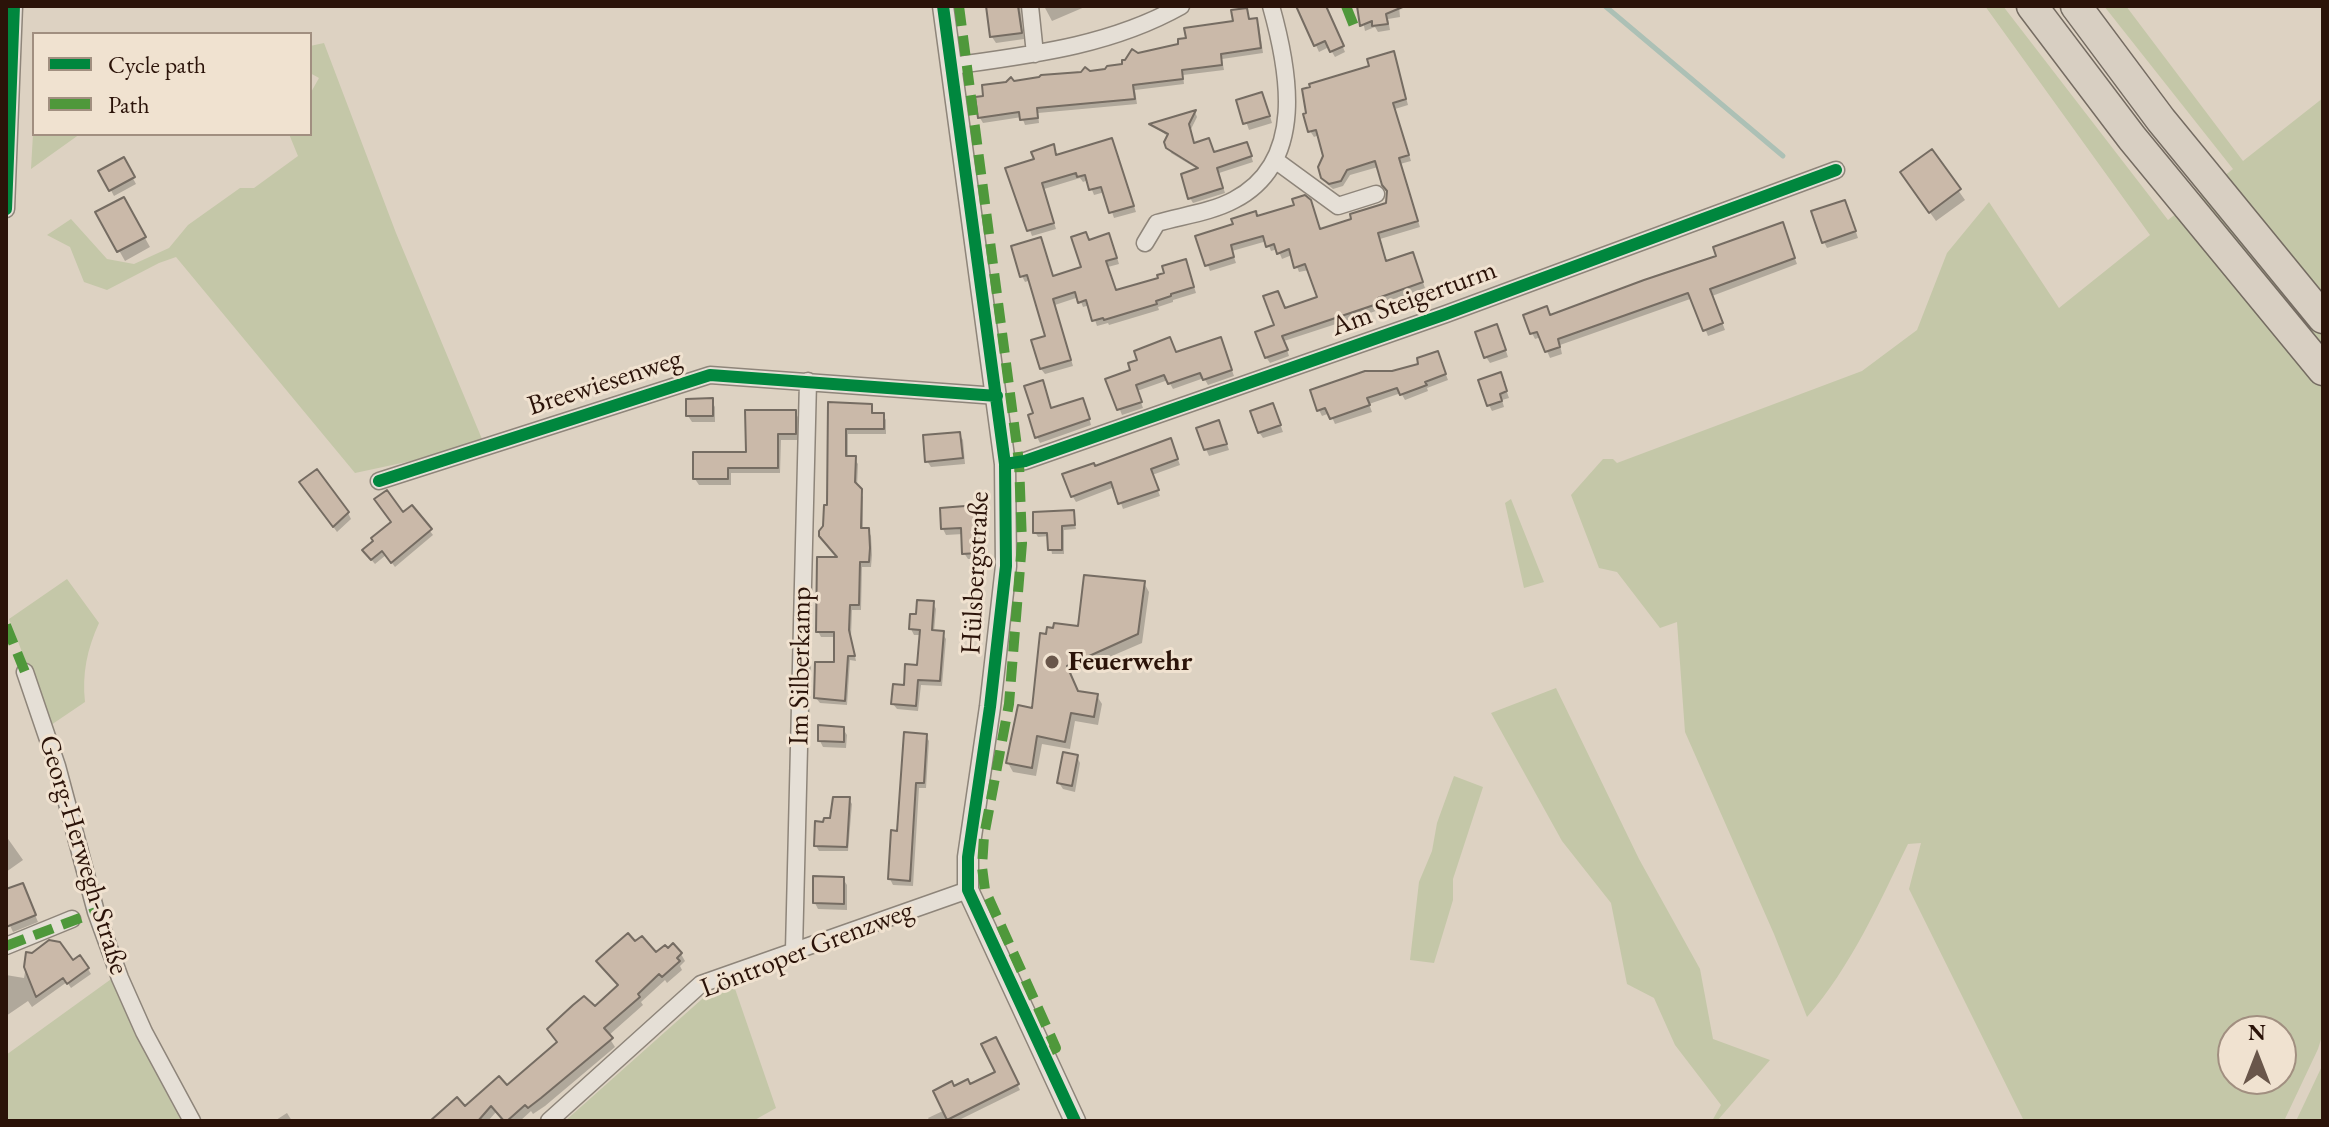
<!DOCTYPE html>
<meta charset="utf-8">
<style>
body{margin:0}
#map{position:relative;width:2329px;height:1127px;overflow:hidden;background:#ddd2c2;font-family:"EB Garamond",serif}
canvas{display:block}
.frame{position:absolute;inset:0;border:8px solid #2b1309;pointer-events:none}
.legend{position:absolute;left:32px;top:32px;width:280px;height:104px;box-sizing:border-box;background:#f0e2d0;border:2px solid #a18f80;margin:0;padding:10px 14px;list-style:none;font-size:24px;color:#2b1309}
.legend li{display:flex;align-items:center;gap:16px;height:40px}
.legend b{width:40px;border:2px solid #a18f80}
.north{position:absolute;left:2217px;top:1015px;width:80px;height:80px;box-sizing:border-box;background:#f0e2d0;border:2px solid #a18f80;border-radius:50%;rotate:0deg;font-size:22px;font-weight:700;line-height:32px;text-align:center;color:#2b1309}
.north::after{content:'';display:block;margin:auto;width:28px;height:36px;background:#69564a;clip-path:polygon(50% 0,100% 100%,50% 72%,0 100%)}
</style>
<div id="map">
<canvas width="2329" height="1127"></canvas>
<div class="frame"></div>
<ul class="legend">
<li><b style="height:10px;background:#00873e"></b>Cycle path</li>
<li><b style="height:10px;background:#4f983b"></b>Path</li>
</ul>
<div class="north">N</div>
</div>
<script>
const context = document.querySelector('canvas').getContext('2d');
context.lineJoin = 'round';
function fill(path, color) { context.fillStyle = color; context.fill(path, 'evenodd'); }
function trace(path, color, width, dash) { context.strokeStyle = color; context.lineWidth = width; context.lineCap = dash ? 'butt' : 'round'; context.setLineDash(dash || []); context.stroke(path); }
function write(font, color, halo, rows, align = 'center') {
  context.font = font + ' "EB Garamond",serif'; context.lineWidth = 6; context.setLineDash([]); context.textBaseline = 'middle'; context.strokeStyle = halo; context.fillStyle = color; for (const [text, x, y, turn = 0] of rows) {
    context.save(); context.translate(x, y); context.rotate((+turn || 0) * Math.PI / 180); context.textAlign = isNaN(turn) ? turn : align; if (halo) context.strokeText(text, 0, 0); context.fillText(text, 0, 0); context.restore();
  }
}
const green = new Path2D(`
 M1985,6H2003L2168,220L2233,169L2104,6H2126L2243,161L2323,98V1033L2318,1049L2284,1121H2024L1909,889L1921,843L1908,844C1879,903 1851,967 1807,1017L1774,934L1685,732L1677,622L1660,628L1617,572L1599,568L1571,495L1603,459H1613L1617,463L1862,371L1917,330L1947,253L1989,202L2059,308L2150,235ZM2233,1031H2281V1079H2233Z
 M324,43L396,233L482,439L439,455L355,473L176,257L159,263L107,290L84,282L70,247L47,235L71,219L107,259L134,264L169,248L188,225L240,188H254L298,156L289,134H310V94L319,78L310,73V46Z
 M34,116V134H80L31,169Z
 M1511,499L1544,582L1524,588L1505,503Z
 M67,579L99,623C87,649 82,674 85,702L51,725L9,619Z
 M1556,688L1639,859L1700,969L1713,1039L1770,1060L1717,1121H1712L1721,1105L1675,1045L1654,998L1627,984L1611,903L1562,841L1491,713Z
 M1454,776L1483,787L1453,879V900L1434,963L1410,960L1419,882L1432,851L1437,823Z
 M114,977L156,1073L181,1121H6V1055Z
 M732,980L776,1108L753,1121H565L711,991Z
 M2323,1064V1121H2296Z`);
const shadow = new Path2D(`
 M989,6H1020L1024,39L996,43L992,37Z
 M1044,6H1087L1052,21Z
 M1298,6H1325L1345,52L1335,57L1329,47L1319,52Z
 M1360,6H1399L1400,17L1388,19L1390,30L1378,32L1375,27L1365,31Z
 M1246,10L1250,20H1256L1259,25L1263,53L1222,59L1224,70L1183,75L1184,84L1135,90L1137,104L1038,113L1039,123L1025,125L1022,117L983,123L980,118L985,98L1014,83L1089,73L1124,65L1137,55L1180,45L1235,22Z
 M1396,59L1408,105L1395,109L1411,161L1400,164L1420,227L1380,239L1387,263L1415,259L1425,288L1380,304L1382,309L1284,341L1289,356L1270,363L1266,357L1285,310L1319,298L1309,270L1299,272L1292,255L1282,259L1278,249L1271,251L1267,241L1232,251L1236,263L1210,271L1198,237L1310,202L1320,231L1354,220L1388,205L1389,192L1378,167L1350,175L1343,186L1333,189L1327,184L1323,177L1326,156L1319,135L1314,137L1310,131Z
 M1265,100L1272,123L1249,130L1239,101Z
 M1195,112L1197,117L1190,131L1194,145L1214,154L1249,149L1253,162L1219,173L1225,193L1193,203L1190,198L1199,170L1171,153L1168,147L1169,137L1152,125Z
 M1112,141L1136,212L1114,218L1105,192L1094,195L1088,180L1083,182L1080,178L1044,189L1056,229L1032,236L1008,169L1036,160L1054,147L1057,157Z
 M1931,152L1965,200L1936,221L1908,182Z
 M123,160L136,184L114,196L101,172Z
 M123,199L150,247L125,261L98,213Z
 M1848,208L1858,238L1827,248L1824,242Z
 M1782,224L1797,264L1712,296L1725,330L1708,336L1693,298L1560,345L1562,354L1550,358L1541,337L1535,339L1532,333L1550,317L1719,258Z
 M1089,241H1112L1119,264L1108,267L1116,292L1160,279L1188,267L1196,293L1173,300V302L1158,307L1159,310L1109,325L1108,323L1097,326L1090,305L1083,307L1079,297L1055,305L1073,366L1045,374L1041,369L1048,337L1031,280L1025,282L1022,276L1013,248L1053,278L1083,269Z
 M1500,333L1508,357L1490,363L1486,357Z
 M1223,345L1234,376L1208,385L1204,378L1173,389L1168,380L1137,391L1143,408L1122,415L1108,380L1176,354Z
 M1440,359L1448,380L1427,388L1428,391L1405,400L1401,393L1369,404L1372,412L1335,424L1330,413L1322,416L1319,410L1393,373Z
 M1503,381L1509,398L1502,400L1504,407L1492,411L1489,405Z
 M1045,388L1052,410L1086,406L1091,425L1040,443L1037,437L1035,415Z
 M711,400L715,407V422H692L688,416Z
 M830,404L871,405L874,415H883L886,420V434H848V458H854L858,464L857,487L863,497V530H868L871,536L872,555L871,567H862L861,610H852L851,637L856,661L850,660L847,705L820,703L816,698L836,664V637H821L818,631L840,560L825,527L829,507Z
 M1273,405L1283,432L1263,438L1259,432Z
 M795,412L799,419L798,440H781L780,473H731V485H699L695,479L748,454Z
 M1222,429L1229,450L1209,456L1206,449Z
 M959,434L963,440L965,464L931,467L927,461Z
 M1173,446L1180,465L1152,475L1160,496L1123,509L1115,487L1076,502L1073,497L1065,475Z
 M305,488L348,513L351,519L337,532Z
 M412,507L433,535L395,567L386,555L375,564L368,556L393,523Z
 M977,507L980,513V559H968L964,553L963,534L946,535L943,529Z
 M1073,513L1076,529L1064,530V554H1052L1049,536L1038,537L1035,532Z
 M1144,583L1149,592L1142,643L1070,674L1078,693L1097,696L1102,704L1098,725L1075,721L1070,749L1042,744L1036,776L1013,772L1008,763L1080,628Z
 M933,603L936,609L934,632L942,633L946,639L942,686L921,685L918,711L897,709L893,704L919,667L921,635H914L911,629L918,616Z
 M843,729L847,735L846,748L823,747L820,741Z
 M926,736L929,741L926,788H919L913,886L893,885L890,879Z
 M1077,757L1080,763L1075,792L1063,789L1059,783Z
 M849,799L852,804L848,851H819L816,846L825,824L832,820Z
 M6,836L23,860L6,872Z
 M843,879L847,885V910L818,909L815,903Z
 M25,891L38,922L13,932L6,917V892Z
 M635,944L656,955L681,954L685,961L680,966L682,970L667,983L665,980L641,1002L643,1005L608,1036L615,1047L545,1106L533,1114L531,1111L520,1121H504L496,1112L488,1121H444L507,1087L619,987L603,969Z
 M28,955L73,963L88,969L91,974L71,988L67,982L32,1007L28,1001L6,1016V975L24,978Z
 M995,1039L1020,1090L957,1121H930L928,1118L945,1110L954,1089L970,1086L998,1073Z
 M287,1113L292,1121H277L276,1120Z`);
const stream = new Path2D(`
 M1605,6L1783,156`);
const building = new Path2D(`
 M986,6H1018L1022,33L990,37Z
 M1296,6H1326L1344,46L1330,52L1325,41L1314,46Z
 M1357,6H1405L1386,14L1388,24L1372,26V21L1360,26Z
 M1247,8L1249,19L1257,18L1261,48L1221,54L1222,65L1182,70L1183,79L1133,85L1135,99L1037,108L1038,118L1020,120L1019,112L978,118L975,97L983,96L982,85L1006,82L1011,77L1014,81L1039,77L1041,75L1081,72L1085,67L1090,71L1105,69L1107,66L1122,64V60H1125L1132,49L1138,53L1178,44V39L1186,38L1184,28L1233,21L1231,10Z
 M1394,51L1406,99L1393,103L1409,155L1399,158L1418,221L1378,233L1386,261L1413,252L1423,282L1378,298L1380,303L1282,336L1288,350L1265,358L1255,332L1274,325L1263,296L1278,291L1285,308L1317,297L1305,264L1294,268L1289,249L1277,254L1274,244L1266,247L1263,236L1231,245L1234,257L1205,266L1195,236L1233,224L1231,219L1256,211L1257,216L1294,205L1292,199L1305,195L1311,200L1320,229L1351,219L1350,214L1386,203L1387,191L1382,185L1375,161L1347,170L1341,181L1329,184L1321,178L1318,167L1323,156L1316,130L1308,132L1303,114L1306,113L1302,89L1310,87L1309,84L1369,66L1367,59Z
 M1262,92L1270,116L1243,124L1236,100Z
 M1196,110L1189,124L1194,143L1209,138L1214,152L1247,142L1252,156L1217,168L1223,188L1188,199L1181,174L1198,168L1166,148L1164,142L1168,134L1149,124Z
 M1112,138L1134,206L1109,213L1101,187L1089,190L1085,175L1077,177L1076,173L1042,183L1054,223L1027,231L1005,168L1034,159L1031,152L1054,144L1056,155Z
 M1932,149L1961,189L1929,213L1900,172Z
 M124,157L135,177L109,191L98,171Z
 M124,197L146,237L117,252L95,212Z
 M1845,200L1856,231L1822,243L1811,211Z
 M1783,222L1795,258L1710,289L1723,323L1703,331L1688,293L1558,339L1560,347L1545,352L1537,332L1530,334L1523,315L1547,306L1550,315L1644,280L1716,256L1713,247Z
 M1086,232L1089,240L1109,233L1117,258L1106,261L1116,290L1158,278L1157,275L1164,273L1162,266L1186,259L1194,287L1171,294V296L1156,301L1157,304L1104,320L1103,318L1092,321L1086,300L1078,303L1075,292L1053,299L1071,360L1040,369L1031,340L1045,336L1027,275L1020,277L1011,246L1041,237L1053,276L1081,267L1071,237Z
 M1497,324L1506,350L1484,358L1475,332Z
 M1170,337L1176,352L1221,337L1232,370L1203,380L1200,373L1168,384L1164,375L1136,385L1142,402L1117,410L1105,379L1130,370L1128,363L1137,360L1134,351Z
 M1438,351L1446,374L1425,382L1427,385L1400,395L1397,388L1367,398L1370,405L1330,419L1325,408L1317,411L1310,390L1365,371H1392L1418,364L1417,358Z
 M1501,372L1507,391L1500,394L1502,401L1487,406L1478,380Z
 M1043,380L1051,408L1083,398L1090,419L1035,438L1028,415L1033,413L1024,386Z
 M713,398V416H686V399Z
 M828,402L872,404V413H884V429H846V456H856L855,482L862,489L861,528H869L870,548L869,562H860L859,605H850L849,630L855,656H848L845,701L814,698L815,662H834V632H816L817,557H837L819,536V531L823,526L824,505H827Z
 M1273,403L1281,425L1258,433L1250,411Z
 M745,410H796V434H778V468H728V479H693V452H746Z
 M1219,420L1227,444L1204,450L1196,428Z
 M960,432L963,458L925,462L923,435Z
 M1171,438L1178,459L1151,469L1159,490L1118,504L1111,482L1071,497L1062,474L1094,463L1095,466Z
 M317,469L349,512L333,527L299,482Z
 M387,490L403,512L412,505L432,529L391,563L382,551L371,560L362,550L373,541L371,538L391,522L374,499Z
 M978,505V553L962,554L961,528L941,529L940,508Z
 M1074,510L1075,525L1062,526V550H1048L1047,533H1033V512Z
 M1084,575L1145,581L1138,634L1067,666L1078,691L1098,694L1094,717L1071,713L1065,742L1037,736L1032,768L1006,763L1018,705L1032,708L1040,633L1046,634L1047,627L1053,628L1054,623L1078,626Z
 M917,600L934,601L932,630L944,631L940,681L918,680L916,706L891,704L893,684L904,685L905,664L917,665L920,630L909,629L910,614H916Z
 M818,725L844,727V742L818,741Z
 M904,732L927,734L924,783H916L910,881L888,879L891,830L897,831Z
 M1063,752L1078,755L1072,786L1057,783Z
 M833,797H850L847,847L814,846L815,821L823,822L824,818H830Z
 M813,876L844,877V904L813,903Z
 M23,883L36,915L6,927V889Z
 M628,933L635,941L642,936L656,952L665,945L668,948L673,943L682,953L677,958L680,961L662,977L659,974L638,994L640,997L604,1028L613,1038L541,1098L528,1108L525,1105L507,1121H504L491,1106L478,1121H430L457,1097L465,1106L499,1076L507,1085L557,1042L547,1029L573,1005L584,996L595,1006L618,985L596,961Z
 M49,940L60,942L73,960L80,955L89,968L67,984L63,978L36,997L24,967L26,952L32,953Z
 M996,1037L1019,1084L947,1120L933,1091L952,1081L954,1086L968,1079L970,1084L995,1072L981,1044Z`);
const minor = new Path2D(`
 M1030,6L1035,54
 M951,66C1030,55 1110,46 1181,6
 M1275,160L1338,206L1376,194
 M6,209L14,6
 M1145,243L1157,223C1181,216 1212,212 1234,200C1307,162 1289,70 1271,6
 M1005,464L1025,461L1446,314L1836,170
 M379,481L710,375L997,396
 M25,672L57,766L96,912L120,978L144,1032L192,1121
 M6,946L72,919
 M794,950L808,381
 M549,1121L701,984L968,890`);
const tertiary = new Path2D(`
 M943,6L1005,464L1006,566L990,707L968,857V890L1075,1121`);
const motorway = new Path2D(`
 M2032,6L2132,138L2323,370
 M2076,6L2161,120L2323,318`);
const quiet = new Path2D(`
 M959,6L1019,462L1022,543L1009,704L984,836L982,867L985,890L1056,1048L1043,1054
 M1346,6L1356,31
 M6,625L25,672
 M6,946L96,912`);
const cycleway = new Path2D(`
 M943,6L1005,464L1006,566L990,707L968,857V890L1075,1121
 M6,209L14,6
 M1005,464L1025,461L1446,314L1836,170
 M379,481L710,375L997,396`);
const markers = [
 [1052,662,8,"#69564a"]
];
const streetNames = [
 ["Am Steigerturm",1414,299,-20],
 ["Breewiesenweg",605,383,-18],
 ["Hülsbergstraße",976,573,-87],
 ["Im Silberkamp",801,666,-89],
 ["Georg-Herwegh-Straße",83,855,73],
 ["Löntroper Grenzweg",807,950,-21]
];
const poiNames = [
 ["Feuerwehr",1068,662]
];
fill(green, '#c4c7a8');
fill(shadow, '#0003');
trace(stream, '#acc0b5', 5);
fill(building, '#cab9a9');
trace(building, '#756c62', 2);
trace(minor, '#8e857a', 19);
trace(tertiary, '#8e857a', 23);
trace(motorway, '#756c62', 33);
trace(minor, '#e5dfd6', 16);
trace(tertiary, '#e5dfd6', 20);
trace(motorway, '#d8cfc2', 30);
trace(quiet, '#4f983b', 10, [20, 10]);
trace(cycleway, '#00873e', 12);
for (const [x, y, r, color] of markers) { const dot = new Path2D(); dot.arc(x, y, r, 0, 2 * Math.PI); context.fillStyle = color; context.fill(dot); trace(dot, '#f0e2d0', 3); }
write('28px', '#2b1309', '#f0e2d0', streetNames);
write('bold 28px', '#2b1309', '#f0e2d0', poiNames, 'left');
</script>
